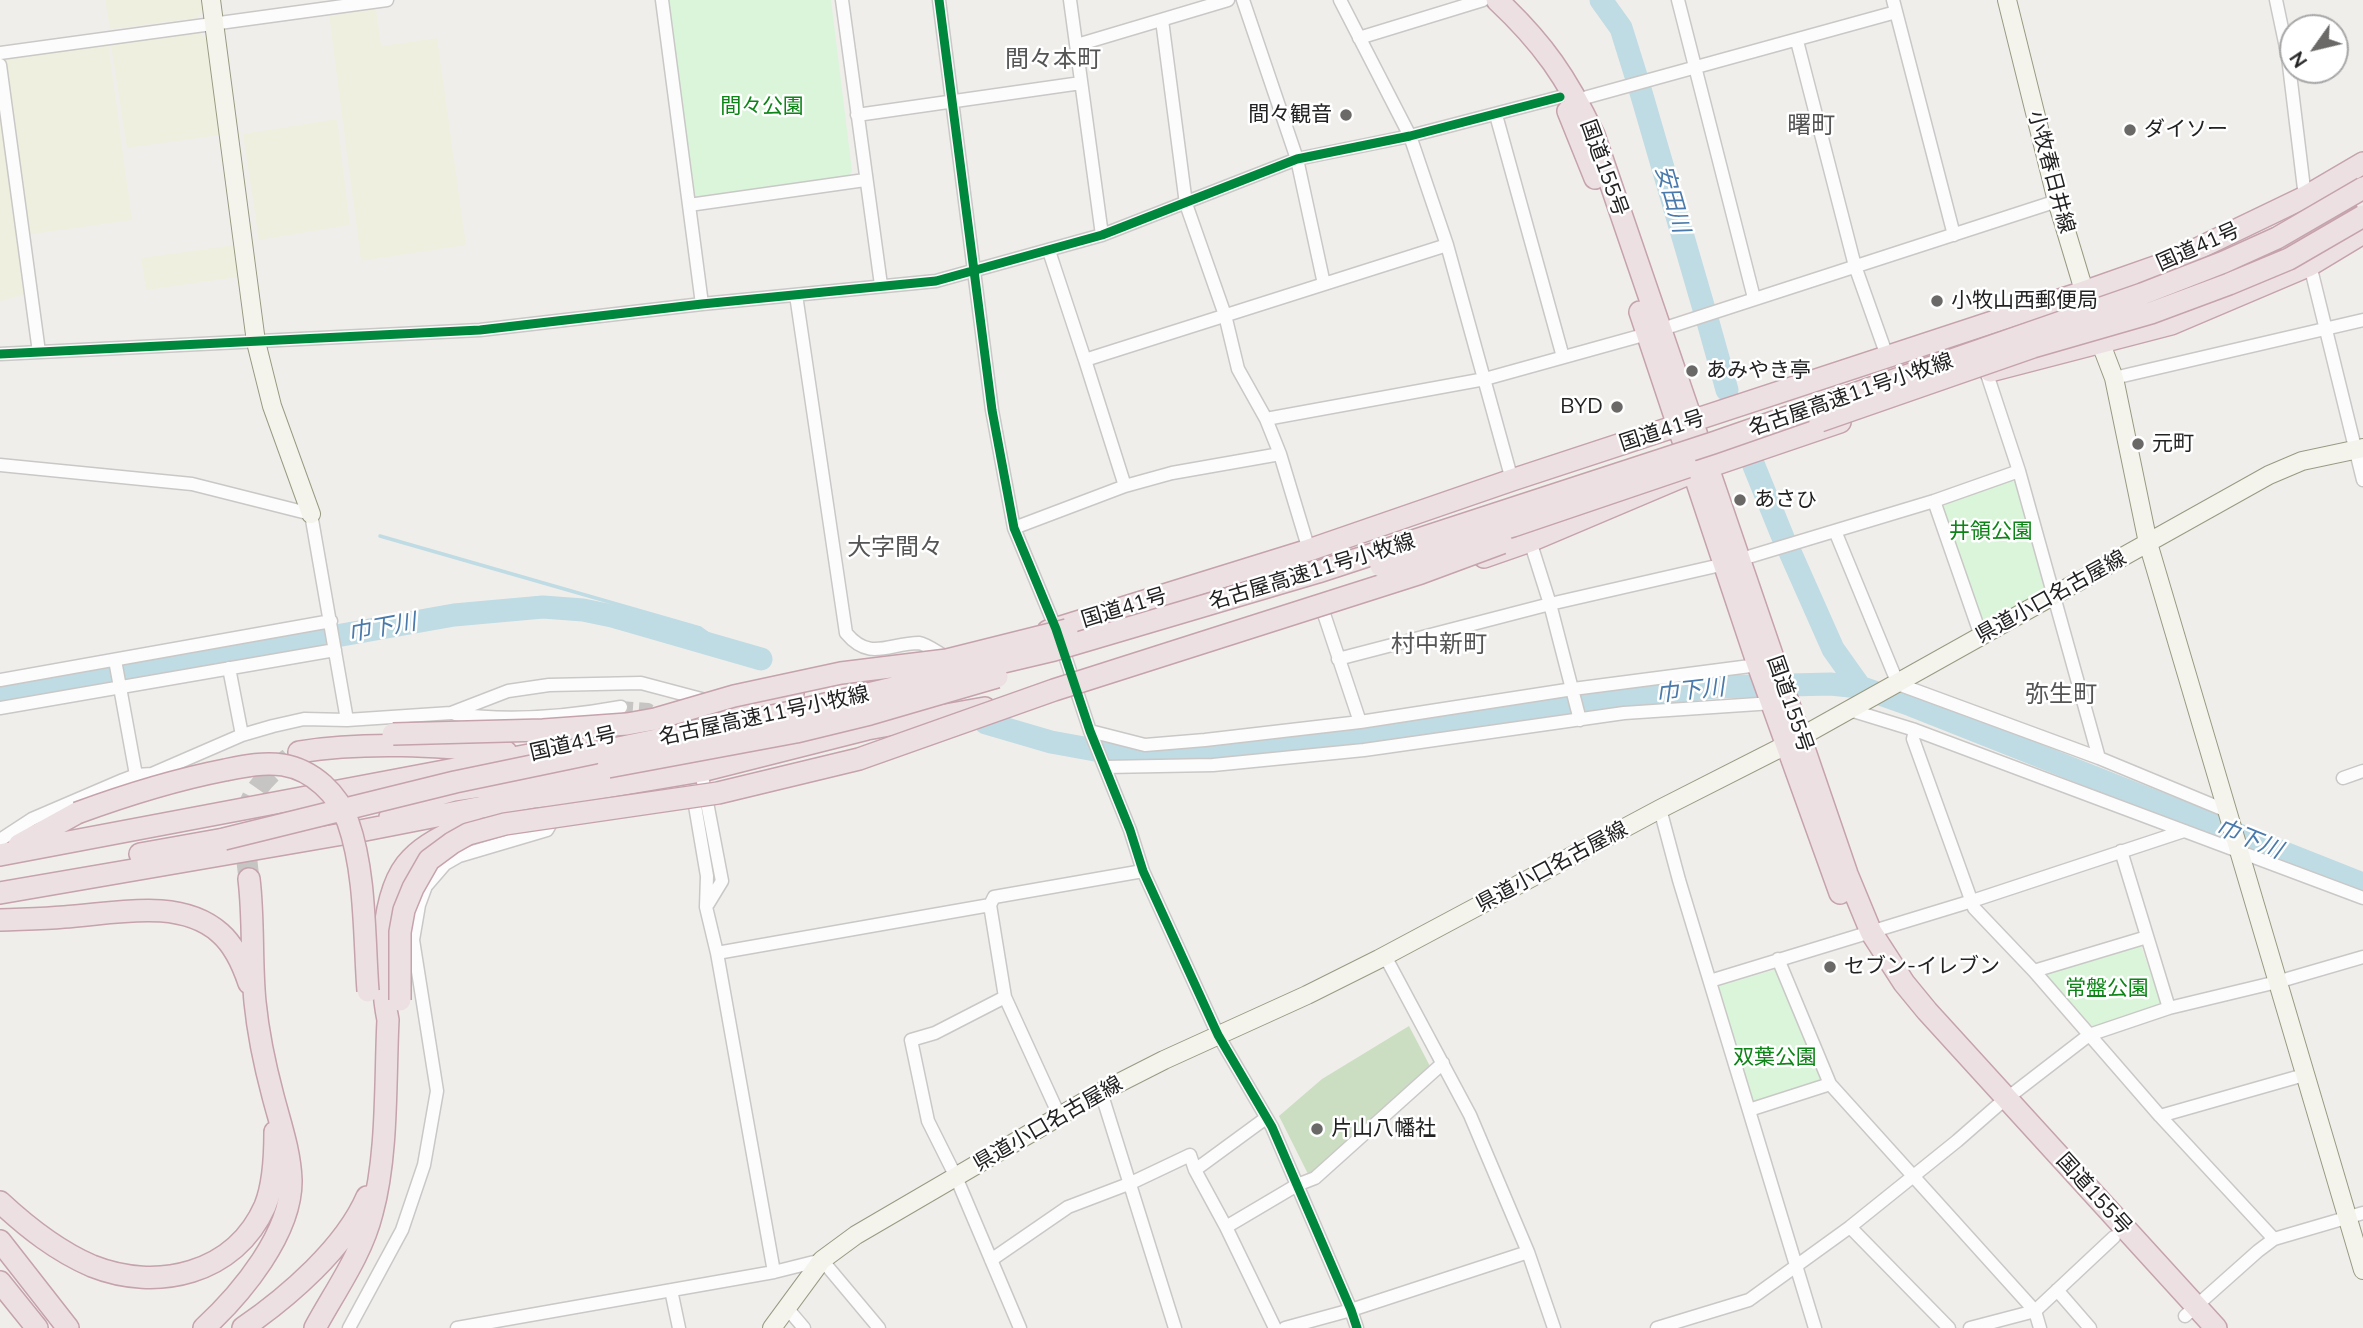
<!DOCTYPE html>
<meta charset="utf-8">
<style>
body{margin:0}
#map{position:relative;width:2363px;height:1328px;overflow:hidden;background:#f0eeeb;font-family:Mulish,sans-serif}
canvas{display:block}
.north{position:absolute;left:2279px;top:14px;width:70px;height:70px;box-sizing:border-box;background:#fff;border:2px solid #a7a7a7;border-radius:50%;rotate:236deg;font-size:19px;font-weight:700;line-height:28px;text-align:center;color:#222}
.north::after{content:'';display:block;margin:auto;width:24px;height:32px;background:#6a6968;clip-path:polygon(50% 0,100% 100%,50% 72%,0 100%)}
</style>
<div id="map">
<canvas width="2363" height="1328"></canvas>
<div class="north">N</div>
</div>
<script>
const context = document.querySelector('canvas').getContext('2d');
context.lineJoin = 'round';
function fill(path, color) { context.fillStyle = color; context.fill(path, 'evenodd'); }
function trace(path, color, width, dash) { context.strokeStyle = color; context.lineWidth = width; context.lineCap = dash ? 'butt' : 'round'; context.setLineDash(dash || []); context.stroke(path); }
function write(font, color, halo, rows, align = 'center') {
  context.font = font + ' Mulish,"Noto Sans JP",sans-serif'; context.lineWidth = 5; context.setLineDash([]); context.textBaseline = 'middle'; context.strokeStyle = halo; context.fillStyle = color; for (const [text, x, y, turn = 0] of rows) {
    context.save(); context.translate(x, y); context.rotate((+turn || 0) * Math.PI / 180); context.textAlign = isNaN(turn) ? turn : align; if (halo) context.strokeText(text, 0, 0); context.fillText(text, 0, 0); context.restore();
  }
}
const farmland = new Path2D(`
 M105,0H201L202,11L197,18L110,29Z
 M376,9L381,46L437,38L466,245L361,261L329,16Z
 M199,33L207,39L220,135L127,148L111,45Z
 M108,43L132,220L26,235L1,57Z
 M0,93L29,293L0,301Z
 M337,119L350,225L259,240L243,134Z
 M234,245L238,277L146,290L141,258Z`);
const forest = new Path2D(`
 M1409,1026L1432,1070L1310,1178L1279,1116L1322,1079Z`);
const park = new Path2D(`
 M668,0H831L852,171L848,177L699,199L689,194Z
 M2019,471L2052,587L1981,636L1934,501Z
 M2141,946L2162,1005L2094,1028L2044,973Z
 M1777,969L1823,1081L1753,1104L1719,986Z`);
const stream = new Path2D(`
 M380,536L700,628L729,649`);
const river = new Path2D(`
 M1601,0L1621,28L1636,76
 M1640,89L1704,309
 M1708,322L1727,390
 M1754,466L1784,540
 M1790,552L1833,649L1860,687
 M0,696L454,615L543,607L583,610L612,616L761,659
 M986,723L1051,742L1095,750L1186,752L1384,732L1713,687L1830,684L1860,687L1911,705L2363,884`);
const streetTunnel = new Path2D(`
 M621,707L648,709L662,717`);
const highwayTunnel = new Path2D(`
 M249,879C242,820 238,797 289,758`);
const street = new Path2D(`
 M662,0L702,304
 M842,0L881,285
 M939,0L992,410L1014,528L1056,629L1090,731L1130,830L1143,871L1218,1035L1272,1127L1351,1310L1357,1328
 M1070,0L1102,235
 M1243,0L1297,159L1324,284
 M1340,0L1410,136L1447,245L1512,480
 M1678,0L1754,298
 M1893,0L1954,235
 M2276,0L2288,57L2305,197
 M1162,20L1186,204L1225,315L1238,369L1266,419
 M1359,38L1483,0
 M1797,41L1855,266L1887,356
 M1077,45L1228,0
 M0,53L387,0
 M0,65L39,352
 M1573,101L1896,12
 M857,115L1081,83
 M1496,115L1563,357
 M689,205L865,180
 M1049,251L1085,360L1447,245
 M2310,265L2363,480
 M796,295L846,633C870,662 889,643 919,643C926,644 937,652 944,656
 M0,354L480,330L702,304L936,281L1102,235L1297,159L1410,136L1560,97
 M1085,360L1125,486
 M1986,371L2019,471L2099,758
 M2114,378L2363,320
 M0,465L192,484L311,514L347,720
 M1934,501L1981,636
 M1014,528L1125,486L1172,473L1280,454
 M1835,531L1898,684L2099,758L2227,811
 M1530,541L1550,604L1580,720
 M1309,550L1280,454L1266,419L1485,379L1647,334L2057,201
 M1324,614L1360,722
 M1338,659L1550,604L1725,564L1934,501L2019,471
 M115,660L136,775
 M229,668L242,735
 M0,680L331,621
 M0,708L335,650
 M1850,710L1915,730L2363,898
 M455,714C511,722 566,717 621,707
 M1915,730L1913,739L1974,908L2034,971L2160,1116L2274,1239
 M1090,731L1145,745L1205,740L1360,722L1573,689L1758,665
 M1105,767L1213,765L1364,750L1624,713L1773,703
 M701,771L722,881L708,904
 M2343,778L2363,771
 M693,794L707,876L706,907L717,953L774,1272
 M1660,809L1679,880L1815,1328
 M0,840L32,819L123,780L136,775L152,774L242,735L273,726L304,719L347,720L451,713L508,691L549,685L641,683L709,701
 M2121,851L2169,1008
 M990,905L1005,997L1059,1115
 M717,953L990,905L994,897L1143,871
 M1385,956L1470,1115L1528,1252L1554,1328
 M1778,959L1830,1084L2035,1311L2040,1328
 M2034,971L2147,937
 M1710,981L1972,901L2184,831
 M1005,997L935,1033L911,1040L928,1121L956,1177L1020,1328
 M1101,1092L1175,1328
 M1749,1110L1830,1084
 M2160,1116L2304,1075
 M1195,1170L1226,1227L1297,1185L1315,1178L1443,1063
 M1226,1227L1275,1328
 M1850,1227L1949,1328
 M991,1260L1068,1207L1131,1183L1190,1155L1195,1170L1266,1118
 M671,1290L679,1328
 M2057,1290L2090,1328
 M787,1308L804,1328
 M2185,1316L2258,1251L2274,1239L2363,1213
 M349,1328L402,1230L424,1165L437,1091L413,940L419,905L426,886L445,864L459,856L547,830L556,814
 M457,1328L774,1272L822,1260L879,1328
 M1285,1328L1351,1310L1528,1252
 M1657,1328L1749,1300L1850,1227L1957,1141L1997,1106L2089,1035L2169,1008L2277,982L2363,957
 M1970,1328L2035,1311L2114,1237`);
const secondary = new Path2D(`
 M211,0L256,342L272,406L311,514
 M2007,0L2057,201L2088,304
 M2096,331L2114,378L2148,543L2363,1270
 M772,1328L822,1260L856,1235L1101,1092L1164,1060L1307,995L1379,959L1660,809L1788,744L2269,475L2302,461L2363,448`);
const highway = new Path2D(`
 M1497,0C1543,43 1567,78 1594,135L1847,874L1871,932L1904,983L1927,1011L2216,1328
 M1568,111L1595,178
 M1640,312L1758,665L1840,893
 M1990,371L2171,324L2310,265L2363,233
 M1484,557L1530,541L1693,472L1840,422
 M1048,631L1309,550L1512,480L2084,292L2172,261L2305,197L2363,163
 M691,718L793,693
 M299,752C367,741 438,746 506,752
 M390,817L437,795L454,790L608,767
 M19,845L77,813
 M140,854L224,839
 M0,855L529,755L639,729
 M0,893L360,831L534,797L565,794L701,771L867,729L985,708
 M0,920C21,919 43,919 64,917C112,914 180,897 220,933C235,946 243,965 249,983
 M0,1202C28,1228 57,1251 92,1266C157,1292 235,1274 265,1206C274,1184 275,1156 275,1132
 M0,1241L68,1328
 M0,1282L37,1328
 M204,1328C241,1294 292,1233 291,1180C290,1151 280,1123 273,1096C265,1066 258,1032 255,1002C251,961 254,920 249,879
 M243,1328C288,1297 345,1248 367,1197
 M315,1328C335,1291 362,1254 372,1213C388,1155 385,1080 388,1020C379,977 379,891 411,859C427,842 450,833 471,823`);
const highwayBridge = new Path2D(`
 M1820,421L2033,347L2151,313L2229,284L2289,259L2363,216
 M1381,566L1513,526L1687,467
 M393,734L543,730L627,724L655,719L734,696L841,673L947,660L1067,630
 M608,767L796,732L870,714L997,677
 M77,813C126,795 174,780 225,770C245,766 264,762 283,765C313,770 338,794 348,822C366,873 364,938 368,991
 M224,839L455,782L796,711L1054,650L1318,572L1713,443L2142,294L2224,262L2277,238L2363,188
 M400,1000V932L404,910L413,888L429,860L452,843L468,834L505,824L718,793L859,759L1054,690L1421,573L1502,543`);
const cycleway = new Path2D(`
 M939,0L992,410L1014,528L1056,629L1090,731L1130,830L1143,871L1218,1035L1272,1127L1351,1310L1357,1328
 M0,354L480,330L702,304L936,281L1102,235L1297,159L1410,136L1560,97`);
const markers = [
 [1346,115,7,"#6a6968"],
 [2130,130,7,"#6a6968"],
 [1937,301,7,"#6a6968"],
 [1692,371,7,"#6a6968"],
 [1617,407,7,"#6a6968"],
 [2138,444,7,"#6a6968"],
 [1740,500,7,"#6a6968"],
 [1830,967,7,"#6a6968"],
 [1317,1129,7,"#6a6968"]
];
const parkNames = [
 ["間々公園",762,107],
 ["井領公園",1991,532],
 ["常盤公園",2107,989],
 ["双葉公園",1775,1058]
];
const poiNames = [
 ["間々観音",1332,115,"right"],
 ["ダイソー",2144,130],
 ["小牧山西郵便局",1951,301],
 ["あみやき亭",1706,371],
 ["BYD",1603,407,"right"],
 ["元町",2152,444],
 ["あさひ",1754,500],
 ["セブン-イレブン",1844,967],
 ["片山八幡社",1331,1129]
];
const streetNames = [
 ["国道155号",1604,168,70],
 ["小牧春日井線",2051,172,75],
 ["国道41号",2198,247,-24],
 ["名古屋高速11号小牧線",1851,395,-19],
 ["国道41号",1662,431,-18],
 ["名古屋高速11号小牧線",1312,572,-17],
 ["県道小口名古屋線",2051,597,-29],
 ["国道41号",1124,608,-17],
 ["国道155号",1790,704,71],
 ["名古屋高速11号小牧線",764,716,-12],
 ["国道41号",573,744,-13],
 ["県道小口名古屋線",1552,867,-28],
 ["県道小口名古屋線",1048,1124,-30],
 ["国道155号",2094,1194,48]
];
const waterNames = [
 ["安田川",1672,199,74],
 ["巾下川",382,628,-10],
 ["巾下川",1690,691,-6],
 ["巾下川",2249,839,22]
];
const quarterNames = [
 ["間々本町",1053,60],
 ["曙町",1811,126],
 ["大字間々",895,548],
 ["村中新町",1439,645],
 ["弥生町",2061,695]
];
fill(farmland, '#efefdf');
fill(forest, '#cbdec1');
fill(park, '#daf5da');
trace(stream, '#bfdbe3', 3.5);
trace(river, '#bfdbe3', 23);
trace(streetTunnel, '#c7c5c3', 12, [12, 6]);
trace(highwayTunnel, '#c7c5c3', 21, [21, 10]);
trace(street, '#c9c8c7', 15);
trace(secondary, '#999a82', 20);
trace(highway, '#c5a2ac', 24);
trace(street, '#fdfcfc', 12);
trace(secondary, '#f4f4ed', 18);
trace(highway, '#ece0e2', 21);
trace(highwayBridge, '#c5a2ac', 24, []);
trace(highwayBridge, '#ece0e2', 21);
trace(cycleway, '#00873e', 9);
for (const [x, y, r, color] of markers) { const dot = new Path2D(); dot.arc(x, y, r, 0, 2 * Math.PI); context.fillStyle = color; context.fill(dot); trace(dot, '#fff', 2.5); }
write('21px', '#0c8416', '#fff', parkNames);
write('21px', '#222', '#fff', poiNames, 'left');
write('21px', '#222', '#fff', streetNames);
write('italic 23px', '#4a7aab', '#fff', waterNames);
write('24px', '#555', '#fff', quarterNames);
</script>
